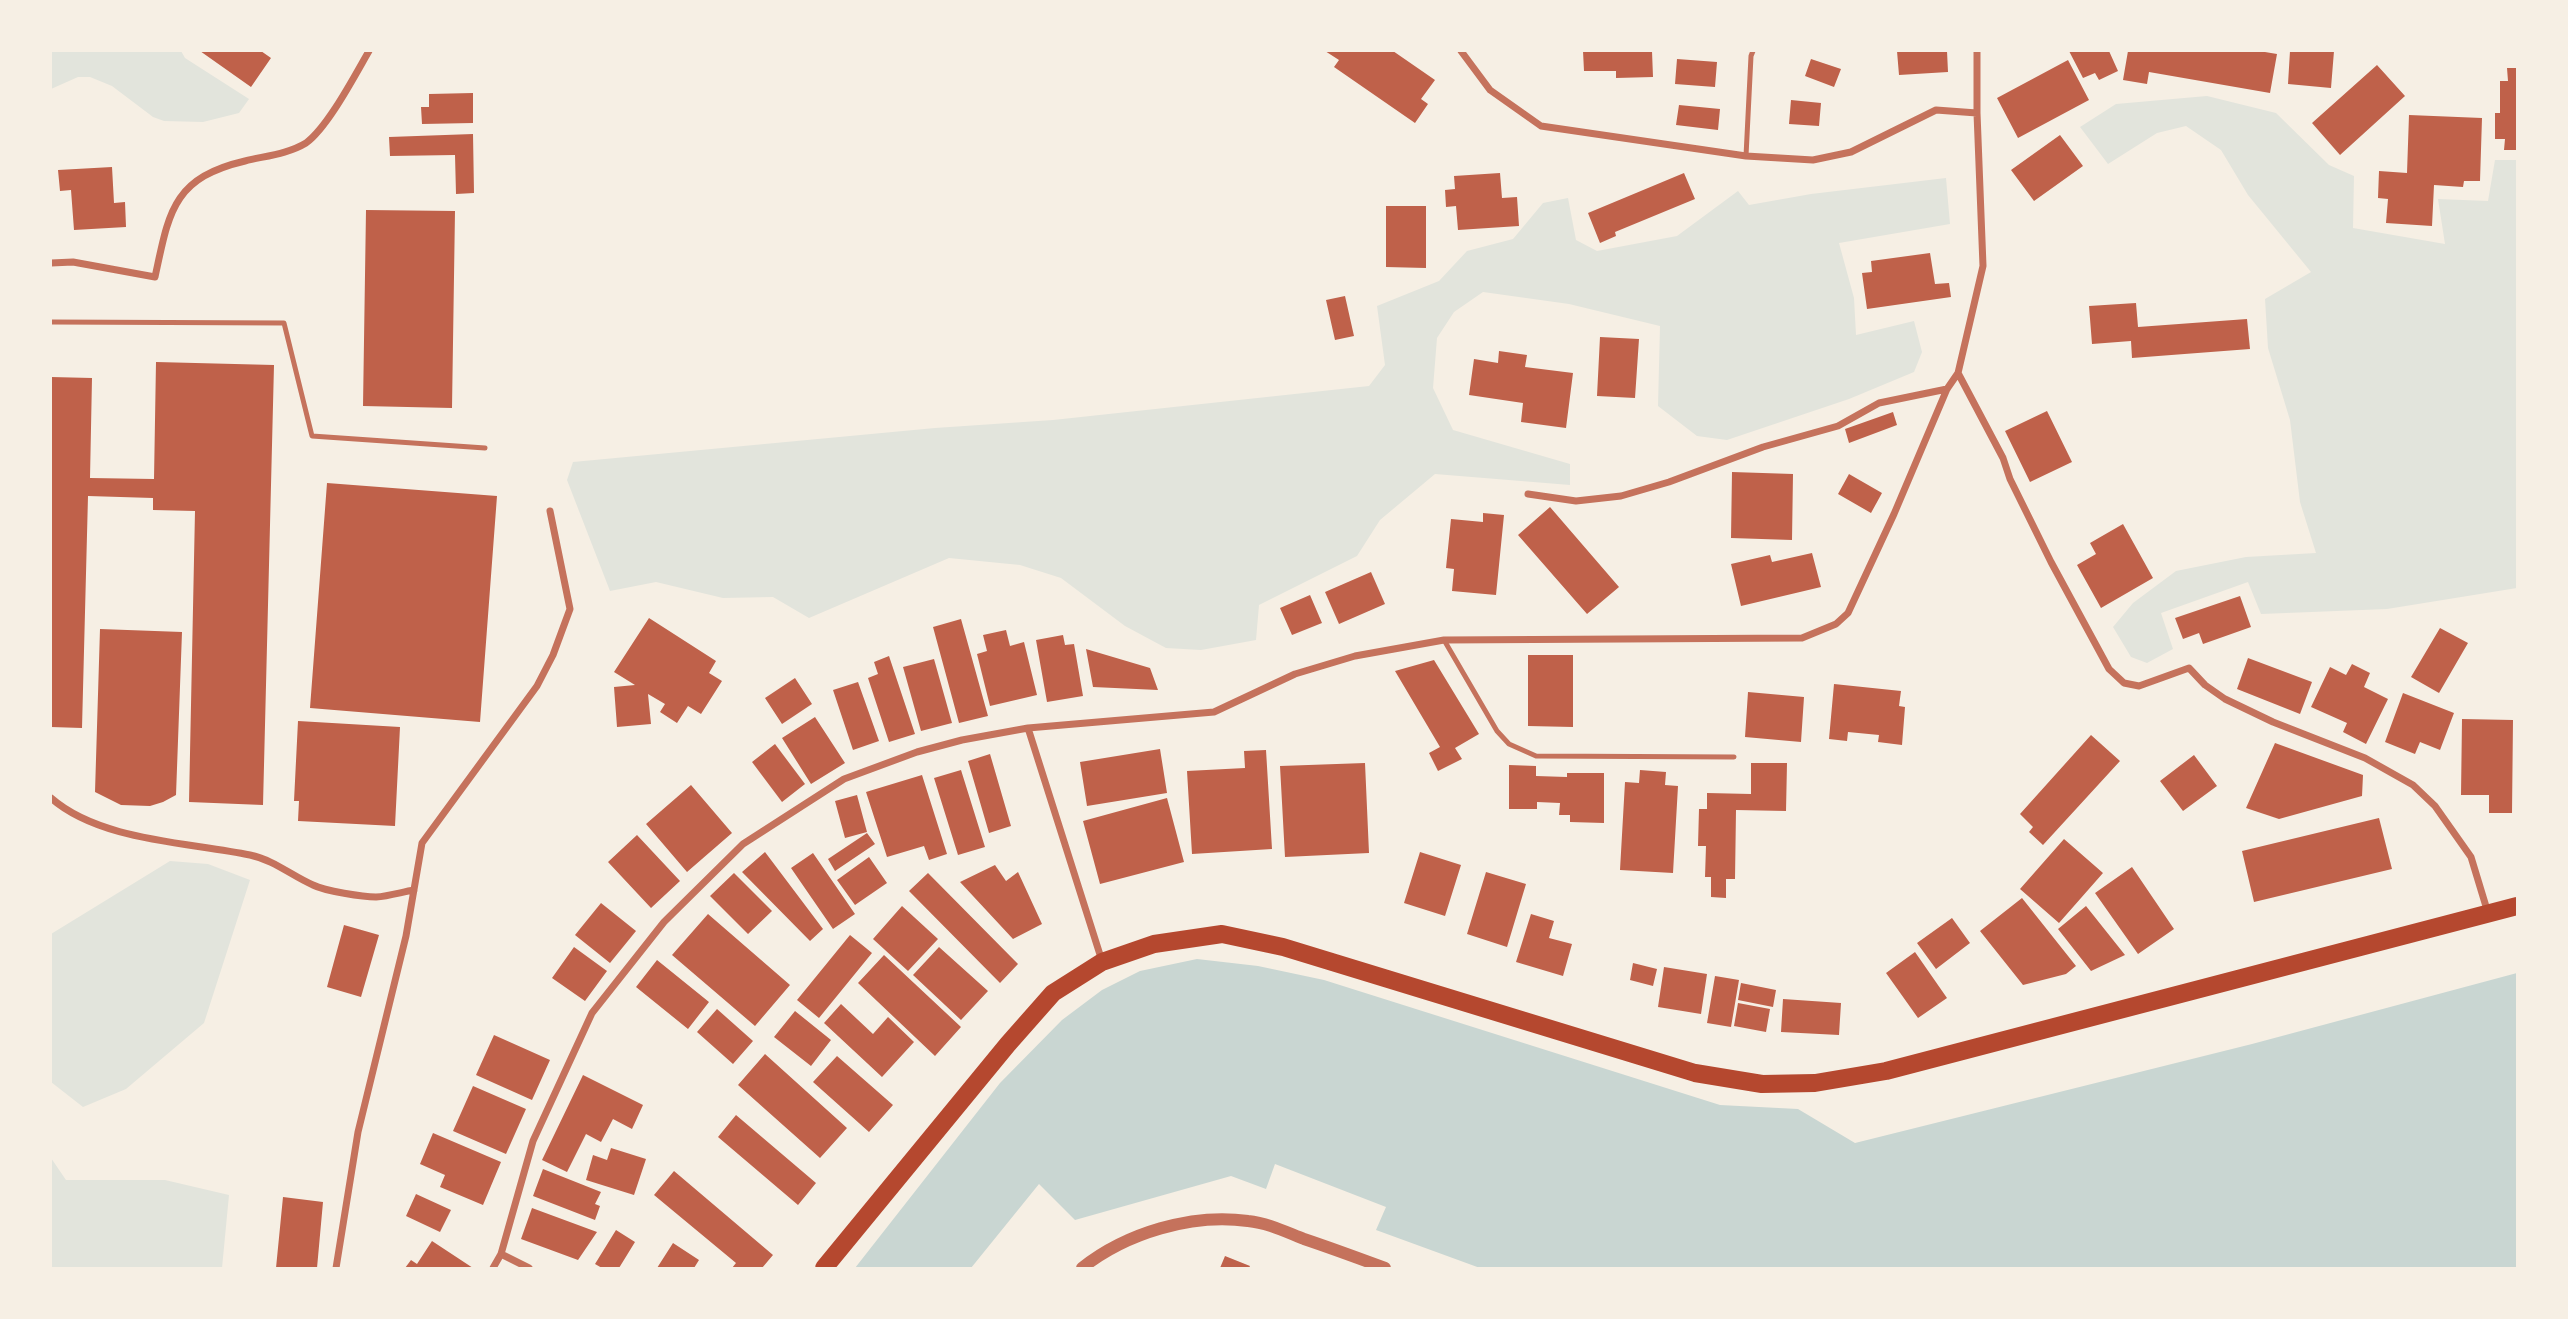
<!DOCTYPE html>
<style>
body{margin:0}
#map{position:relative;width:2568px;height:1319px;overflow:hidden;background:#f6efe4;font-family:"Exo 2",sans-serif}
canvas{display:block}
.frame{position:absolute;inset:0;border:52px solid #f6efe4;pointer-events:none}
</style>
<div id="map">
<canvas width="2568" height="1319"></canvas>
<div class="frame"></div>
</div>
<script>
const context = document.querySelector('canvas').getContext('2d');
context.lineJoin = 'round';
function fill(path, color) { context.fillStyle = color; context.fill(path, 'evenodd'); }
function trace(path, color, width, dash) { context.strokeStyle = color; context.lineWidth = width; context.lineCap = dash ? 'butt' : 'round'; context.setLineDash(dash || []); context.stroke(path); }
const green = new Path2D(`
 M51,51H181L185,58L249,99L239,113L203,122L164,121L153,117L112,86L90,77H78L51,89Z
 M2207,96L2276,113L2329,165L2354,176L2353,228L2445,244L2438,199L2488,201L2495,160H2517V588L2387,609L2261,614L2248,582L2161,613L2173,649L2147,663L2131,657L2113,627L2133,603L2176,571L2246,557L2316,553L2300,502L2290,420L2268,348L2265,299L2311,272L2248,195L2221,150L2186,126L2157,133L2108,164L2080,127L2116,104Z
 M1946,178L1950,224L1839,243L1854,298L1856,335L1914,321L1922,352L1914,372L1849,399L1727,440L1697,436L1658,406L1660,326L1569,304L1483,292L1454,312L1437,338L1433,388L1453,430L1570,464V485L1435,474L1380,520L1357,556L1259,605L1256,640L1201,650L1166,648L1125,626L1061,578L1020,565L949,558L809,618L773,597L723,598L656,582L610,591L567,480L573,462L935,428L1053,420L1369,386L1385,365L1377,306L1439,281L1467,251L1513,239L1543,203L1568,198L1576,240L1597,251L1677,236L1738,191L1749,205L1811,194Z
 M170,861L208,864L250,880L204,1023L126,1089L83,1107L51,1082V934Z
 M51,1158L66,1180H165L229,1195L222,1268H51Z`);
const water = new Path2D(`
 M1197,959L1258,966L1324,980L1720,1105L1798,1109L1855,1143L2252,1044L2517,973V1268H1480L1376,1230L1386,1207L1275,1164L1266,1189L1231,1176L1075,1220L1039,1184L971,1268H855L1000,1083L1062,1020L1102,990L1140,971Z`);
const building = new Path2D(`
 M200,51H261L271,58L251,87Z
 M1325,51H1393L1435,80L1421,99L1428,104L1415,123L1334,67L1339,60Z
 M1583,51H1652L1653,77L1616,78V71H1584Z
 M1897,51H1947L1948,72L1899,75Z
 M2069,51H2109L2118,71L2099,80L2095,73L2083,78Z
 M2128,51H2259L2277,54L2270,93L2149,72L2147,84L2123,80Z
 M2290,51H2334L2331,88L2288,84Z
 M1677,59L1717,62L1715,87L1675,84Z
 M1811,59L1841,69L1834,87L1805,76Z
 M2068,60L2089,100L2018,138L1997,98Z
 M2377,65L2405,96L2340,155L2312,123Z
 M2507,68H2517V150H2504L2505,139H2495V113H2500V81H2508Z
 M473,93V123L422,124L421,107H429V94Z
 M1791,100L1821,103L1819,126L1789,124Z
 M1679,105L1720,109L1718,130L1676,125Z
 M2409,115L2482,118L2480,181H2464L2463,187L2434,185L2432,226L2386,223L2388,199L2378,198L2379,171L2407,173Z
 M473,134L474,193L456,194L455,155L390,156L389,137Z
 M2060,135L2083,166L2034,201L2011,170Z
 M112,167L114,203L125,202L126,227L74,230L71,190L60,191L58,170Z
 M1500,173L1502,198L1517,197L1519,226L1458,230L1456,206L1446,207L1445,190L1455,189L1454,176Z
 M1684,173L1695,199L1615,232L1616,236L1600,243L1588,213Z
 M1386,206H1426V268L1386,267Z
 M366,210L455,211L452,408L363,406Z
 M1930,253L1935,284L1949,283L1951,297L1867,309L1862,273L1872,272L1871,261Z
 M1345,296L1354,336L1335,340L1326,300Z
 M2136,303L2138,327L2247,319L2250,349L2132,358L2131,341L2092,344L2089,306Z
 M1600,337L1639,339L1635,398L1597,396Z
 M1499,351L1527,355L1525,367L1573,373L1566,428L1521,422L1523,403L1469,395L1474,359L1498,363Z
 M156,362L274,365L263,805L189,802L195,511L153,510V498L88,496L82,728L51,727V377L92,378L90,478L154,479Z
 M2047,411L2072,462L2030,482L2005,431Z
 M1893,412L1897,425L1849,443L1845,429Z
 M1732,472L1793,474L1792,540L1731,538Z
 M1849,474L1882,493L1871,513L1838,494Z
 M327,483L497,496L480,722L310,708Z
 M1550,507L1619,587L1587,614L1518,535Z
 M1483,513L1504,515L1496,595L1452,591L1454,569L1446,568L1451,519L1483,522Z
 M2123,524L2153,578L2101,608L2077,565L2096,554L2090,543Z
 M1812,553L1821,587L1741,606L1731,564L1770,555L1772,562Z
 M1371,572L1385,604L1339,624L1325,592Z
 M1310,595L1322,623L1292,635L1280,608Z
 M2240,596L2251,627L2203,644L2199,633L2183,639L2175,618Z
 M649,618L716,661L709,673L722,681L701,714L688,706L677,723L660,712L665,704L648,694L651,724L617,727L614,687L635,685L614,672Z
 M961,619L988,716L959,723L933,627Z
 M2440,628L2468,643L2439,693L2411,677Z
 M100,629L182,632L176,795L163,802L150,806L121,805L95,792Z
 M1006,630L1010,646L1024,642L1037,695L990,706L977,654L987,651L983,635Z
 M1063,635L1065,645L1074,644L1083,696L1047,702L1036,640Z
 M1086,649L1150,668L1158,690L1093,687Z
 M1528,655H1573V727L1528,726Z
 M889,656L915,734L889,742L868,678L878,674L874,662Z
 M2248,658L2312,682L2300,714L2237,689Z
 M934,659L952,723L921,731L903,667Z
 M1434,660L1479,734L1455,748L1462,759L1438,771L1429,753L1440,747L1395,671Z
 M2352,664L2370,673L2364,687L2388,699L2366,744L2343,732L2347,723L2311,707L2330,667L2346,675Z
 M795,678L812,704L782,724L765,698Z
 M858,682L879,741L853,750L833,690Z
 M1834,684L1901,691L1899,706L1905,707L1902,745L1878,742L1879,735L1848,732L1847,741L1829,739Z
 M1748,692L1804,697L1801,742L1745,737Z
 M2403,693L2454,713L2440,750L2420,742L2415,754L2385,742Z
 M815,717L845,763L811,784L782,738Z
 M2462,719L2513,720L2512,813H2489V795H2461Z
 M298,721L400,727L395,826L298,821L299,801H294Z
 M2091,735L2120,761L2043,845L2029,832L2033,827L2020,814Z
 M2275,743L2363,775L2362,796L2279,819L2246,808Z
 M775,744L805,784L782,802L752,762Z
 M1160,749L1167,793L1087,806L1080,762Z
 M1266,750L1272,849L1192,854L1187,771L1245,768L1244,751Z
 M990,754L1011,826L989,833L968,761Z
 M2194,755L2217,786L2183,811L2160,781Z
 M1365,763L1369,853L1285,857L1280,766Z
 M1751,763H1787L1786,811L1736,810L1735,879H1726V898L1711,897V877H1705L1706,846H1698L1699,809H1707V793L1751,794Z
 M1509,765L1536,766V776L1567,777V773H1604V823L1570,822V815H1559L1560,803L1537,802V809H1509Z
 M961,770L985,847L958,855L934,778Z
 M1640,770L1666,772L1665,785L1678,786L1673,873L1620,870L1625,782L1639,783Z
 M922,775L947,854L929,860L924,846L887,857L866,792Z
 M691,785L732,833L687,872L646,824Z
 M857,795L867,832L845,838L835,801Z
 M1167,798L1184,862L1100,884L1083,821Z
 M2379,818L2392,869L2254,902L2242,851Z
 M867,833L875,844L835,871L828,859Z
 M637,835L680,881L651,908L608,862Z
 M2064,839L2103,873L2059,923L2020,889Z
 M765,852L823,929L810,941L742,872Z
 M1420,852L1461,865L1445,916L1404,903Z
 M813,853L855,914L833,929L791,868Z
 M869,857L887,883L855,905L837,880Z
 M995,865L1006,881L1018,872L1042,924L1013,939L960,882Z
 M2132,867L2174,929L2138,954L2095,893Z
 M1486,872L1526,884L1507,947L1467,934Z
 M734,873L772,911L748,934L710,896Z
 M928,873L1018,964L1000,983L909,891Z
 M2022,898L2076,966L2066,974L2023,985L1980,931Z
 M601,903L636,931L610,963L575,935Z
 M902,906L938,939L908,971L873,939Z
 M2086,906L2125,955L2091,971L2058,929Z
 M708,914L790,985L755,1026L672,955Z
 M1531,914L1554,921L1549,938L1572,944L1563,976L1516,962Z
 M1952,918L1970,943L1936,969L1917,943Z
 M344,925L379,935L361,997L327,987Z
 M850,935L872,953L819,1018L797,1000Z
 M574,947L607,971L585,1001L552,978Z
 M939,947L988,991L961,1020L913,975Z
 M1915,952L1947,998L1918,1018L1886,973Z
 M884,955L961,1027L935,1056L858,983Z
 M657,960L709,1002L688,1029L636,987Z
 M1633,963L1657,969L1653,986L1630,980Z
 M1664,967L1707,974L1701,1014L1658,1007Z
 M1715,976L1739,980L1731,1027L1707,1023Z
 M1741,983L1776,990L1773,1007L1738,1000Z
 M1783,999L1841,1003L1839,1035L1781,1032Z
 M1738,1003L1770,1009L1766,1032L1734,1026Z
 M841,1004L873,1034L888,1017L914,1042L882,1077L824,1023Z
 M717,1009L753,1041L733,1064L697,1032Z
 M795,1011L831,1040L811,1066L774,1037Z
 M494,1035L550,1060L532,1100L476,1075Z
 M765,1054L847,1128L820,1158L738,1085Z
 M837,1056L893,1105L869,1132L813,1082Z
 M583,1075L643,1105L632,1129L613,1119L601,1142L586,1134L567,1172L542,1160Z
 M473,1086L526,1109L506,1154L453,1131Z
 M736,1115L816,1183L798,1205L718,1137Z
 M433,1133L501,1162L483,1205L440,1187L445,1175L420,1164Z
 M611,1148L646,1159L634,1195L586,1180L593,1155L607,1160Z
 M543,1169L601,1192L595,1204L600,1206L595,1220L533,1196Z
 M674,1171L773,1255L762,1268H732L736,1263L654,1195Z
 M416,1194L451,1210L440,1232L406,1216Z
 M283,1197L323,1202L317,1268H276Z
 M532,1208L597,1232L578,1260L521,1239Z
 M616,1230L635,1242L619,1268H602L595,1264Z
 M432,1241L473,1268H405L411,1260L417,1264Z
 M673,1243L699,1260L694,1268H657Z
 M1225,1256L1250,1266L1249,1268H1220Z`);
const service = new Path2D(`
 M1746,156L1751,56L1753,51
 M51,322L284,323L312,436L485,448
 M1444,640L1497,731L1509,744L1536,756L1734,757`);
const minor = new Path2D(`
 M1461,51L1490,90L1541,126L1746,156L1813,160L1851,152L1936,110L1977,113
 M51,263L73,262L155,277C169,213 172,178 245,161C265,156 288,154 306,143C328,127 355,75 369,51
 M1958,373L2003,458L2010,479L2051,562L2109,669L2124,683L2139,686L2189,668L2205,685L2225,699L2273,722L2365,758L2413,785L2435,806L2471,857L2488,913
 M1528,494L1576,501L1621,496L1669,482L1763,447L1838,426L1879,403L1947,389
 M1028,728L1102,961
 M51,798C100,841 188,842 250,855C274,860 292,876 313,885C325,891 363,897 376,897C389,896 402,892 414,890
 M501,1254L529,1268
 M336,1268L358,1132L406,936L422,843L537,686L553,655L570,609L550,511
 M493,1268L501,1254L533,1141L592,1013L664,922L743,844L844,779L917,752L962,740L1028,728L1214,712L1295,674L1355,656L1444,640L1802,638L1836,624L1848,613L1894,514L1947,389L1958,373L1983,266L1977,113V51`);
const tertiary = new Path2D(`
 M1082,1268C1126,1233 1192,1213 1248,1221C1268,1223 1286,1232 1304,1239C1331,1248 1358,1258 1385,1268`);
const primary = new Path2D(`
 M824,1268L1008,1044L1053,993L1102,962L1154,944L1222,934L1283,947L1695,1073L1762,1084L1815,1083L1886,1071L2517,906`);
fill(green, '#e2e4dc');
fill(water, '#c9d6d2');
fill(building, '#bf614a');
trace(service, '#c5725c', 5);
trace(minor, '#c5725c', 7);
trace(tertiary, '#c5725c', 12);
trace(primary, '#b5482f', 18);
</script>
